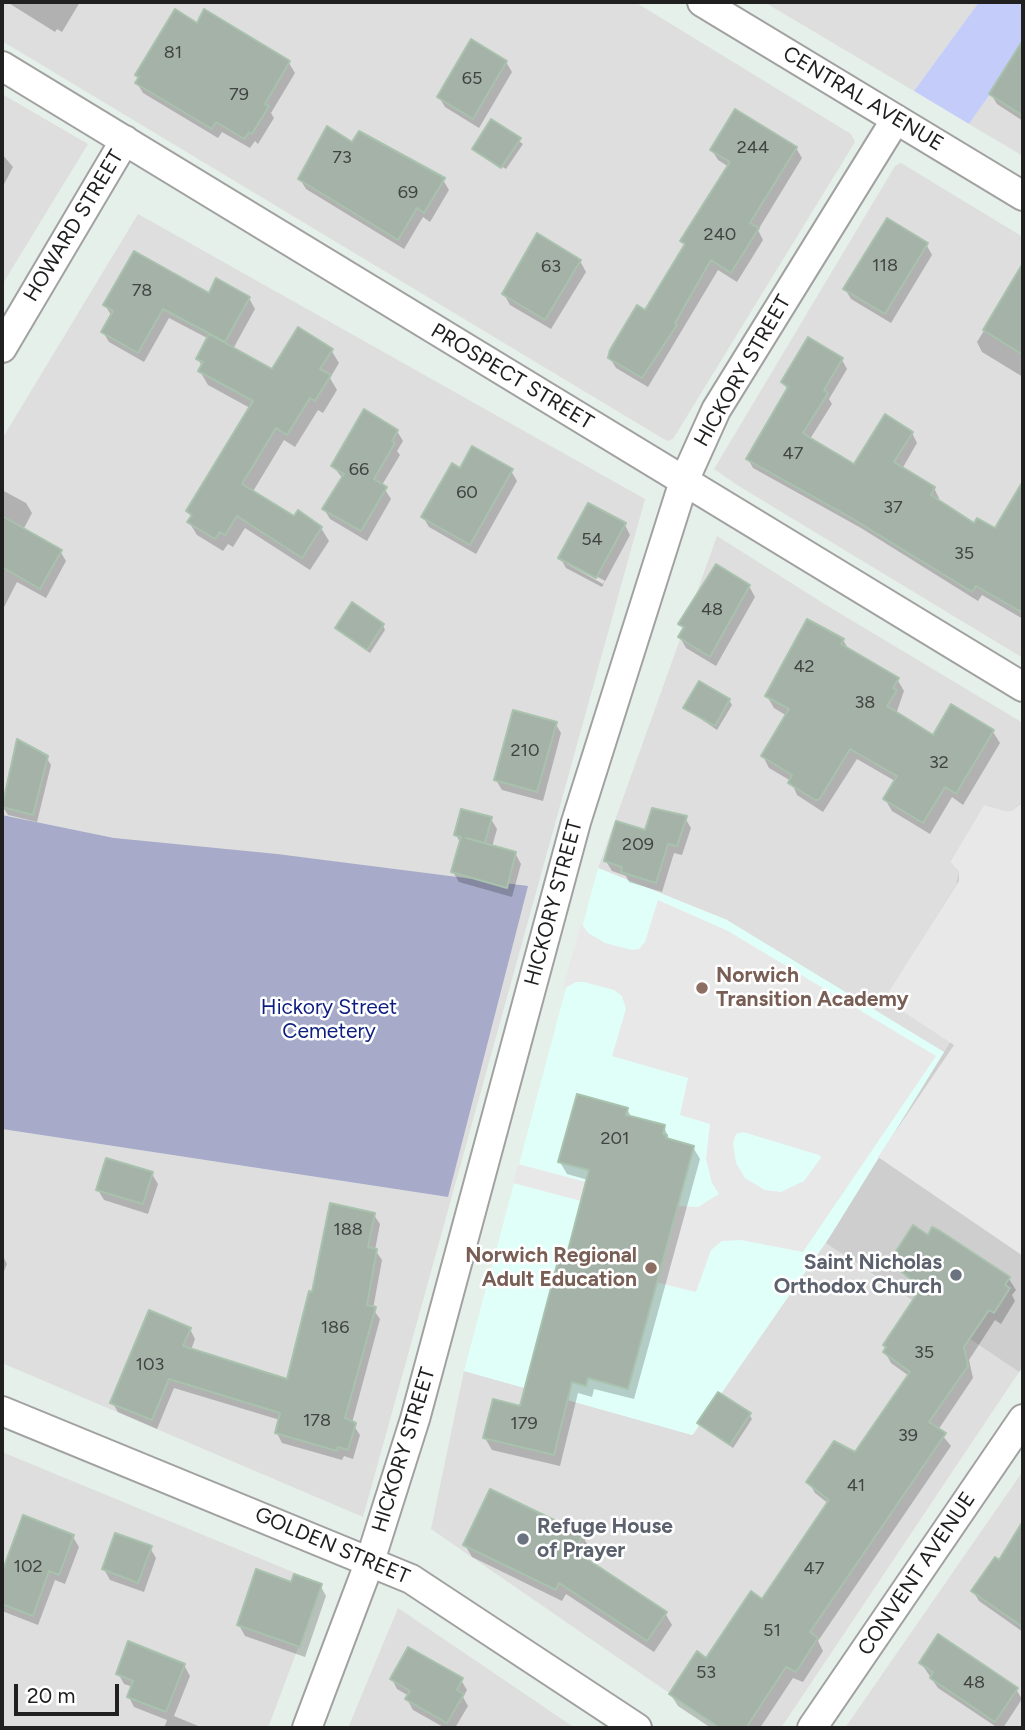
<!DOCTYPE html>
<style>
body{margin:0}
#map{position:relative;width:1025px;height:1730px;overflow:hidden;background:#e6f0ea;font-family:Figtree,sans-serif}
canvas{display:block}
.frame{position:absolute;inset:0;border:4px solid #202020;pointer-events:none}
.scale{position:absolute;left:14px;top:1684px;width:105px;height:32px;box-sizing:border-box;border:4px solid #202020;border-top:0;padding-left:9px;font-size:21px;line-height:24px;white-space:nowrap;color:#202020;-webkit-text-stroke:5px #fff;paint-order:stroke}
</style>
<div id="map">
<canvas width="1025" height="1730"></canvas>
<div class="frame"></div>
<div class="scale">20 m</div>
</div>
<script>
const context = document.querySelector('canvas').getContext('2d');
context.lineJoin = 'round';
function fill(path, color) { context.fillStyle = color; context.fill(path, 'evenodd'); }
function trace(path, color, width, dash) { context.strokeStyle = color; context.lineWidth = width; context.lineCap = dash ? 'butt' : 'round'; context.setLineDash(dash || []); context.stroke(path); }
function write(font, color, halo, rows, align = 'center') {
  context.font = font + ' Figtree,sans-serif'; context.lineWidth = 5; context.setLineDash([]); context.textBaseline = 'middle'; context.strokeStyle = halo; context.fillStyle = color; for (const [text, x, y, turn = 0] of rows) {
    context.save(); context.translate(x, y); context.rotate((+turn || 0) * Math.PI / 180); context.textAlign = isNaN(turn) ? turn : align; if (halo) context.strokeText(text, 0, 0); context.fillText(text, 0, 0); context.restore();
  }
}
const residential = new Path2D(`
 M2,2H635L851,134L855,142L673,439L667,441L2,41Z
 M764,2H979L914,91Z
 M1023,47V156L969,124Z
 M2,94L88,144L2,285Z
 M901,163L1023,237V658L737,485L714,469L895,166Z
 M138,214L645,499L363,1517L2,1363V1129L448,1197L114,838L2,815V439Z
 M717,536L826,605L1023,723V802L1013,811H1003L959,871L956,885L884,999L966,1045L841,1254L1019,1372L781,1728H720L431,1529L464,1371L693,1435L878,1167L727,920L598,868Z
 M2,1452L322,1584L268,1728H2Z
 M1023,1471V1728H845Z
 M398,1608L575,1728H348Z`);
const education = new Path2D(`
 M598,868L727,920L949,1055L878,1167L692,1435L464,1371Z`);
const religious = new Path2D(`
 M1023,801V1367L1019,1372L826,1243L951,1041L884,999L956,885L959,871L950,862L984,805L1010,812Z`);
const cemetery = new Path2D(`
 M2,815L114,838L277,854L528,886L448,1197L2,1129Z`);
const park = new Path2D(`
 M979,2H1023V47L969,124L914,91Z`);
const parking = new Path2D(`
 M1023,802V1256L878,1157L954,1045L884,999L959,881V871L950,862L984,805L1010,812Z
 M658,900L728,931L936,1056L803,1252L741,1240L722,1241L711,1250L696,1292L655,1282L581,1201L513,1183L518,1164L677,1206L698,1207L719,1194L712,1183L706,1159L710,1124L680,1115L688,1078L612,1056L626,1009L622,996L614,990L584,982H576L563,989L581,923L588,933L605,943L632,950L639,949L645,942ZM743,1132L819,1155L821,1158L804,1181L781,1192L765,1190L745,1178L736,1163L733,1143L736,1134Z`);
const shadow = new Path2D(`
 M7,2H80L62,32L57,29L55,32Z
 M197,25L289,63L295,73L271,113L274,118L258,144L255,141L250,148L222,132L218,138L143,93L137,83V75Z
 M1023,43V121L997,104L991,94Z
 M506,62L512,72L479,128L445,107L439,97Z
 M492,121L523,144L506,169L474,149Z
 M353,145L443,180L449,190L430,222L423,217L404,249L306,189L300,179Z
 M796,148L802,158L758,230L763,240L737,282L718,270L648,387L616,368L610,358L646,313L686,247L683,241L729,167L718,160L712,150Z
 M2,154L13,167L2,188Z
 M926,244L932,255L891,323L851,299L845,289Z
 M580,261L586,272L551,329L510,305L504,294Z
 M1023,286V377L982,352L977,342L1008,292L1016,297Z
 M209,295L249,298L255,309L233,349L273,371L331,350L339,363L330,378L337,390L323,413L318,410L295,447L284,440L252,493L295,518L321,528L329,541L310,570L245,528L233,547L228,544L223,551L197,535L189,522L191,517L188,511L250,408L208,385L200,371L202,366L198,359L209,339L169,318L144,362L109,342L103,332L111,315L105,305Z
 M842,360L847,369L829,399L832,404L810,439L855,466L912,433L917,443L902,469L934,488L939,498L937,501L974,526L996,531L1023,485V619L982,595L978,601L861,528L753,468L748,459L788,391L783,382Z
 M397,431L403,441L397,451L400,455L382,485L391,499L367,541L330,519L324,509L343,479L333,466Z
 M460,470L511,471L517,481L476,554L429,527L423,517Z
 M2,490L26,503L32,513L23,530L60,551L66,561L46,598L17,582L2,611Z
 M625,525L630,535L602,587L566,568L560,557ZM567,560L605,581L603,584L567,564Z
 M717,567L749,586L755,597L716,666L686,648L680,637L684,630L680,624Z
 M383,625L385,630L370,653L337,628Z
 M843,640L849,650L897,679L904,691L896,714L934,737L993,732L1000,743L963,805L952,797L930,834L892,811L885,799L895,781L857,759L823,812L797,795L791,781L769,768L763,756L787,716L774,708L767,696Z
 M729,700L732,705L717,730L685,708Z
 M555,723L561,733L543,801L502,790L496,780Z
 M46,757L51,765L37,822L8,815L3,807Z
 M685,818L691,828L682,855L674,853L662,892L629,882L626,876L612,871L606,861L646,832Z
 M491,819L497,829L492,847L515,853L521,864L512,897L459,882L453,872L461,844L456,835Z
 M627,1109L632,1118L664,1127L670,1141L693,1147L700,1159L634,1399L594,1389L592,1397L578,1393L560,1466L492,1450L485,1438L521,1408L566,1265L588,1180L567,1174L560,1162Z
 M152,1174L158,1184L148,1214L104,1200L98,1190Z
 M374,1215L380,1224L375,1250L382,1260L373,1309L380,1319L352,1423L360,1435L353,1459L344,1456L342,1460L282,1443L277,1433L280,1420L174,1388L157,1429L118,1412L112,1402L190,1329L195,1339L191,1350L288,1381L313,1294Z
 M2,1254L7,1264L2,1276Z
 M895,1256L1009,1279L1016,1290L1012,1295L1015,1301L1001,1324L995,1320L969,1360L973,1378L938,1430L951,1446L818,1641L823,1651L803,1682L793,1678L760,1728H711L678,1706L671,1695L762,1601L829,1504L815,1493L809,1482L856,1454L909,1376L891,1363L885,1352L921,1292L911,1284L906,1270Z
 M749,1414L752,1419L733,1448L699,1423Z
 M24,1518L73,1537L79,1547L65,1584L55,1580L38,1625L2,1611V1577Z
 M1023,1525V1632L979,1601L973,1591L1000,1562Z
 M582,1535L589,1547L583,1559L665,1613L672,1625L654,1652L566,1594L562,1601L472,1557L465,1545Z
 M150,1548L156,1558L144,1592L110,1580L104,1569Z
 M292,1584L320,1585L326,1596L305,1657L245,1636L239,1625Z
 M921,1663L1016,1689L1022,1699L1003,1728H998L938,1688Z
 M184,1665L190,1676L174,1716L203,1728H164L167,1720L134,1707L129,1697L133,1687L124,1684L118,1673Z
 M392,1679L461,1680L467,1690L463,1697L468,1706L455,1728H445L413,1710L407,1699L409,1696L397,1689Z`);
const building = new Path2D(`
 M175,9L197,23L204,9L290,61L265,104L269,106L252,134L249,132L244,139L216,122L212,129L135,83L139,77L135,75Z
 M471,39L507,61L473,119L437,97Z
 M1023,40V116L989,94Z
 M735,109L797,147L750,223L759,228L731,273L711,260L675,323L677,325L642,378L608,358L610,350L637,305L645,310L685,244L680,241L730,162L710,150Z
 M491,119L521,138L501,168L472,149Z
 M327,126L352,142L359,131L445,178L424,213L417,208L398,240L298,179Z
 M887,218L928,243L885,314L843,289Z
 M537,233L581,260L545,320L502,294Z
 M134,251L209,293L216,278L250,297L225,342L163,309L138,353L101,332L113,311L103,305Z
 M1023,263V355L983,330Z
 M298,327L333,349L320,369L331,375L315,401L310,398L287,435L276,428L242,484L294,516L298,510L322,527L302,558L237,516L225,535L220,532L215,539L187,522L192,515L186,511L253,401L198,371L203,362L196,359L209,334L272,369Z
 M808,337L843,358L824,390L828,393L803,433L807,436L854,464L885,414L913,432L894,462L935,487L931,495L974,523L977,518L995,528L1023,481V613L976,586L972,592L853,519L746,459L788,387L781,382Z
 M364,409L398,430L392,441L395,443L374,479L387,487L361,531L322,509L344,474L331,466Z
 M472,446L513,469L470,545L421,517L452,463L460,468Z
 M588,503L626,523L596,578L558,558Z
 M2,516L62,550L40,589L2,567Z
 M716,564L750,585L710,657L678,637L684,627L678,624Z
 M352,602L384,624L367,650L335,628Z
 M807,619L844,639L841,644L899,678L893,688L897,690L887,706L933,735L951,704L994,730L956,794L945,787L923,823L883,799L897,776L850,749L819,800H815L788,783L792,775L761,756L789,709L765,696Z
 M699,681L730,699L715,726L683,708Z
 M513,710L557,722L537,792L494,780Z
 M17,739L48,756L33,815L2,807Z
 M652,808L687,816L677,846L668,844L656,883L621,872L622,867L604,861L616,821L645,830Z
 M461,809L492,817L485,843L466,838L516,852L507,888L451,872L461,837L454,835Z
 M577,1094L628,1108L626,1115L665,1125L663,1134L667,1135L666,1138L694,1146L628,1389L588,1378L586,1386L572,1382L554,1455L483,1438L493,1399L520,1406L558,1261L565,1262L589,1170L558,1162Z
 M106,1158L153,1172L143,1204L96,1190Z
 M330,1203L375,1213L368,1247L377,1249L367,1305L376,1307L345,1418L356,1423L348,1450L338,1447L337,1451L275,1433L280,1413L169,1379L152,1420L110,1403L149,1310L191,1328L183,1346L287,1379L309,1291L312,1292Z
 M913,1225L928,1235L932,1227L940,1231L1010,1277L1005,1285L1010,1288L994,1313L989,1310L964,1347L968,1366L929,1422L946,1433L810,1632L818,1638L796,1672L786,1667L746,1728H720L669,1694L697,1651L706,1658L751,1591L762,1599L829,1500L806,1482L834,1441L855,1452L910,1372L883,1352L886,1347L883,1345L921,1288L902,1272L907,1265L893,1256Z
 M718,1392L751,1413L730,1445L697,1423Z
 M490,1489L583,1534L575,1551L667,1612L647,1641L559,1583L556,1590L463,1545Z
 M23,1515L74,1535L59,1575L49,1571L33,1616L2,1604V1572Z
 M1023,1521V1627L971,1591L995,1557L999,1560Z
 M115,1533L152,1546L138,1583L102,1569Z
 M256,1569L291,1582L294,1574L322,1584L300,1647L237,1625Z
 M938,1634L1018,1688L995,1722L930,1678L933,1672L919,1663Z
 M128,1641L185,1664L166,1712L127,1697L133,1681L116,1674Z
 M408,1647L463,1678L457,1690L464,1694L447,1723L405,1699L410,1691L390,1679Z`);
const minor = new Path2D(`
 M702,2L1023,196
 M2,66L1023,687
 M2,348L125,140
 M2,1411L411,1579L637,1728
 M307,1728L370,1561L415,1419L576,822L684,481L716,410L896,119
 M812,1728L1023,1419`);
const markers = [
 [702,988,7,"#8d6e63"],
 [651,1268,7,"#8d6e63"],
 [956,1275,7,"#6b7280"],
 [523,1539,7,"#6b7280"]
];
const numberNames = [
 ["81",173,53],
 ["65",472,79],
 ["79",239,95],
 ["244",753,148],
 ["73",342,158],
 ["69",408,193],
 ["240",720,235],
 ["118",885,266],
 ["63",551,267],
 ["78",142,291],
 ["47",793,454],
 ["66",359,470],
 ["60",467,493],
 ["37",893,508],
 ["54",592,540],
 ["35",964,554],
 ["48",712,610],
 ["42",804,667],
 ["38",865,703],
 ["210",525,751],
 ["32",939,763],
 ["209",638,845],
 ["201",615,1139],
 ["188",348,1230],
 ["186",335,1328],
 ["35",924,1353],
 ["103",150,1365],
 ["178",317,1421],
 ["179",524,1424],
 ["39",908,1436],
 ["41",856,1486],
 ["102",28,1567],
 ["47",814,1569],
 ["51",772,1631],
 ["53",706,1673],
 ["48",974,1683]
];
const streetNames = [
 ["CENTRAL AVENUE",863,99,31],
 ["HOWARD STREET",74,226,-59],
 ["HICKORY STREET",743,371,-60],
 ["PROSPECT STREET",512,377,31],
 ["HICKORY STREET",554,903,-75],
 ["HICKORY STREET",404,1450,-73],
 ["GOLDEN STREET",332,1546,23],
 ["CONVENT AVENUE",917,1574,-56]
];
const educationNames = [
 ["Norwich",716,976],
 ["Transition Academy",716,1000],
 ["Norwich Regional",637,1256,"right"],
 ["Adult Education",637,1280,"right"]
];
const parkNames = [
 ["Hickory Street",329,1008],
 ["Cemetery",329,1032]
];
const worshipNames = [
 ["Saint Nicholas",942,1263],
 ["Orthodox Church",942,1287],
 ["Refuge House",537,1527,"left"],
 ["of Prayer",537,1551,"left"]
];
fill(residential, '#dddedd');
fill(education, '#e0fff8');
fill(religious, '#cecece');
fill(cemetery, '#a7aac9');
fill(park, '#c4ccf9');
fill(parking, '#e8e8e8');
fill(shadow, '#0003');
fill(building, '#a5b2a8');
trace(building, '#a8c2ad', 2);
trace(minor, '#a1a1a1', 32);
trace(minor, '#fff', 28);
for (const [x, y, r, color] of markers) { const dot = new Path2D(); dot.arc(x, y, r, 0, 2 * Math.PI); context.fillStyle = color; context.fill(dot); trace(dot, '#fff', 2.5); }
write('18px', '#414442', null, numberNames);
write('21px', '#202020', '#fff', streetNames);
write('bold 21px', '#785e54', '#fff', educationNames, 'left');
write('21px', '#0c1e7f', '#fff', parkNames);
write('bold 21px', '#5b616d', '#fff', worshipNames, 'right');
</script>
